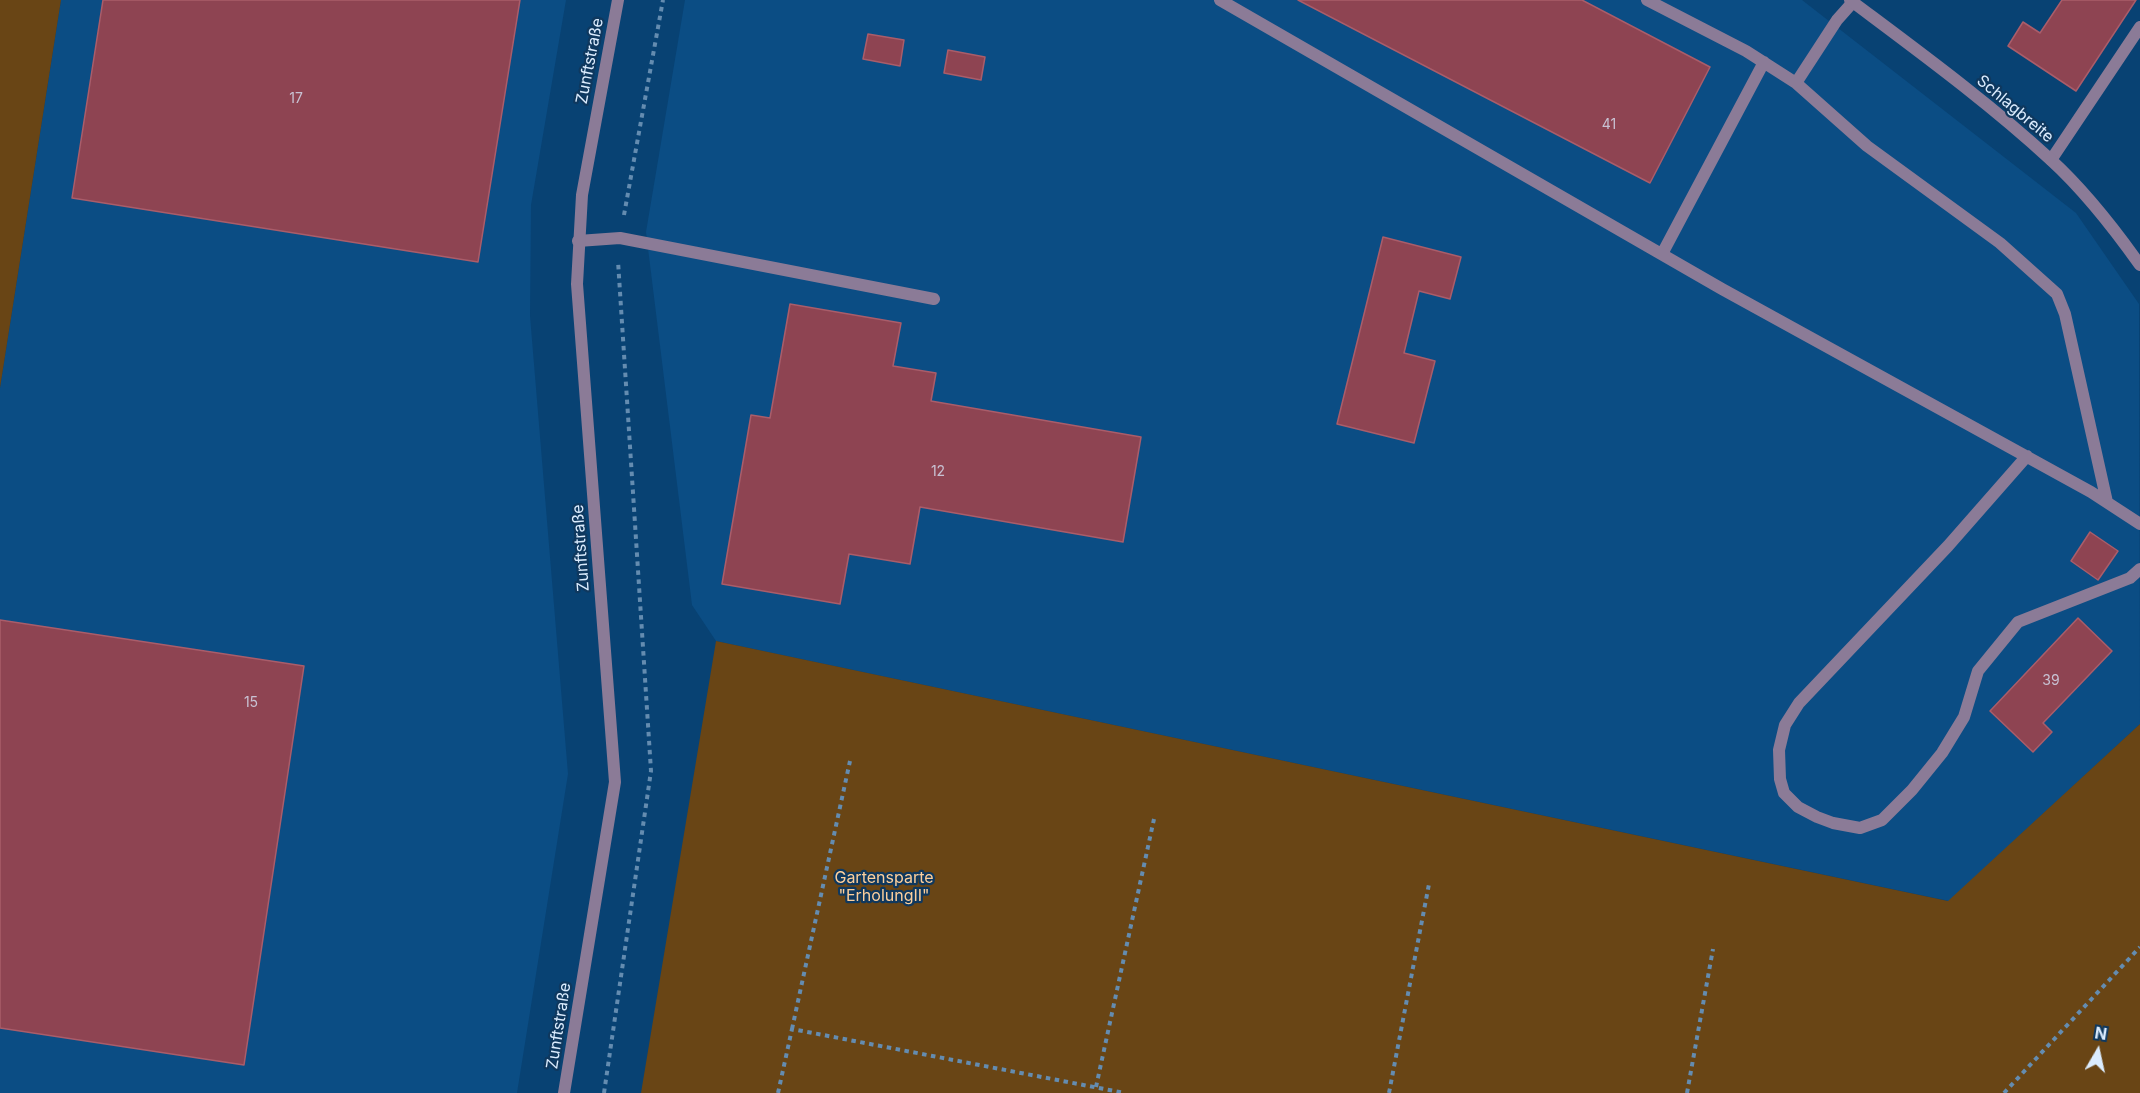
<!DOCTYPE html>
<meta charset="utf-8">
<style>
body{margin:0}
#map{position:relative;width:2140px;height:1093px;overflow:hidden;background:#084273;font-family:Inter,sans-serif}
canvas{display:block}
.north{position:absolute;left:2068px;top:1021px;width:60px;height:60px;-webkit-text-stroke:4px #0f385e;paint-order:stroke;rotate:9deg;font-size:16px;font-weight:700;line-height:24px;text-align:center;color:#dbecfe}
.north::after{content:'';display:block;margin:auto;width:21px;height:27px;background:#dbecfe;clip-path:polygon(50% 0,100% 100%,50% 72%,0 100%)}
</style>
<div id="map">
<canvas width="2140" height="1093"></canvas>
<div class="north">N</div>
</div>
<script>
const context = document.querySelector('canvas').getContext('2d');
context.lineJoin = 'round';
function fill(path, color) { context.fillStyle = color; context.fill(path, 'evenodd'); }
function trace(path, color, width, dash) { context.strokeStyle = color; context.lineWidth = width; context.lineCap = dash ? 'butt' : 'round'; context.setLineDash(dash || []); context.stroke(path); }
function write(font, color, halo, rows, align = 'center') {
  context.font = font + ' Inter,sans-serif'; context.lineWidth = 4.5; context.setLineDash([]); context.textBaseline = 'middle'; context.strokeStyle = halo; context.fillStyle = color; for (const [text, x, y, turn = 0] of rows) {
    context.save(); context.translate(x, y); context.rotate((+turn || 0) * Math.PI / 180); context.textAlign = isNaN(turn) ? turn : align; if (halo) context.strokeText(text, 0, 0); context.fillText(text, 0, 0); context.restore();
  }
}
const built = new Path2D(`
 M61,0H566L531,205L530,316L568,774L517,1093H0V388Z
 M685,0H1802L2076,213L2139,304L2140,724L1949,901L716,641L692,605L646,232Z`);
const green = new Path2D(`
 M0,0H61L0,388Z
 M716,641L1948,901L2140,724V1093H641Z`);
const building = new Path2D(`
 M103,0H520L478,262L72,198Z
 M1298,0H1582L1710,67L1650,183Z
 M2062,0H2136L2076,91L2008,46L2023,22L2040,33Z
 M868,34L904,40L900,66L863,59Z
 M948,50L985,57L981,80L944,73Z
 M1383,237L1461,257L1450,299L1419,291L1404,353L1435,361L1414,443L1337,424Z
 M790,304L901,323L893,366L936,373L931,401L1141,437L1123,542L920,507L910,564L849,554L840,604L722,584L751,415L770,418Z
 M2090,532L2118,551L2098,580L2071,561Z
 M2078,618L2112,651L2043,723L2052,732L2033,752L1990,711Z
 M0,620L304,666L244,1065L0,1028Z`);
const path = new Path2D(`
 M624,215L663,0
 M792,1029L850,761
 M1096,1087L1154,819
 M604,1093L651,771L618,261
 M778,1093L792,1029L1125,1093
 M1389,1093L1429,884
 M1687,1093L1713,949
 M2004,1093L2140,947`);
const service = new Path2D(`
 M1220,0L1722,289L2091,492L2140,524
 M1647,0L1746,51L1796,83L1867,146L2000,243L2057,294L2065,314L2107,502
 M1796,83L1837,20L1853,2
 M2051,160L2140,27
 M578,241L620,238L934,299
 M1662,254L1764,62
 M2027,456L1948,546L1799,703L1785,725L1779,750L1780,779L1784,793L1798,807L1817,817L1833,823L1860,828L1882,820L1912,790L1942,753L1964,717L1978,671L2018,622L2130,578L2140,569`);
const minor = new Path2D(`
 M564,1093L615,782L577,284L582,195L618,0`);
const tertiary = new Path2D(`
 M1850,0C1918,51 1988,102 2051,160C2085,191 2113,227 2140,265`);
const numberNames = [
 ["17",296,99],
 ["41",1609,125],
 ["12",938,472],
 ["39",2051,681],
 ["15",251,703]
];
const streetNames = [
 ["Zunftstraße",590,61,-79],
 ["Schlagbreite",2015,109,40],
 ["Zunftstraße",581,548,-94],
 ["Zunftstraße",559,1026,-81]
];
const parkNames = [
 ["Gartensparte",884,878],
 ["\"ErholungII\"",884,896]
];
fill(built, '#0b4d84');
fill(green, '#694515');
fill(building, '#8e4452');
trace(building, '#aa5d6a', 1.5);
trace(path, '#648cb0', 4, [4.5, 4.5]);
trace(service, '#8b7b97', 12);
trace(minor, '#8b7b97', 12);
trace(tertiary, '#8b7b97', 12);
write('14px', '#c8c2d3', null, numberNames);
write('16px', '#dbecfe', '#0f385e', streetNames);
write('16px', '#fdcf9b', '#0f385e', parkNames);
</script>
